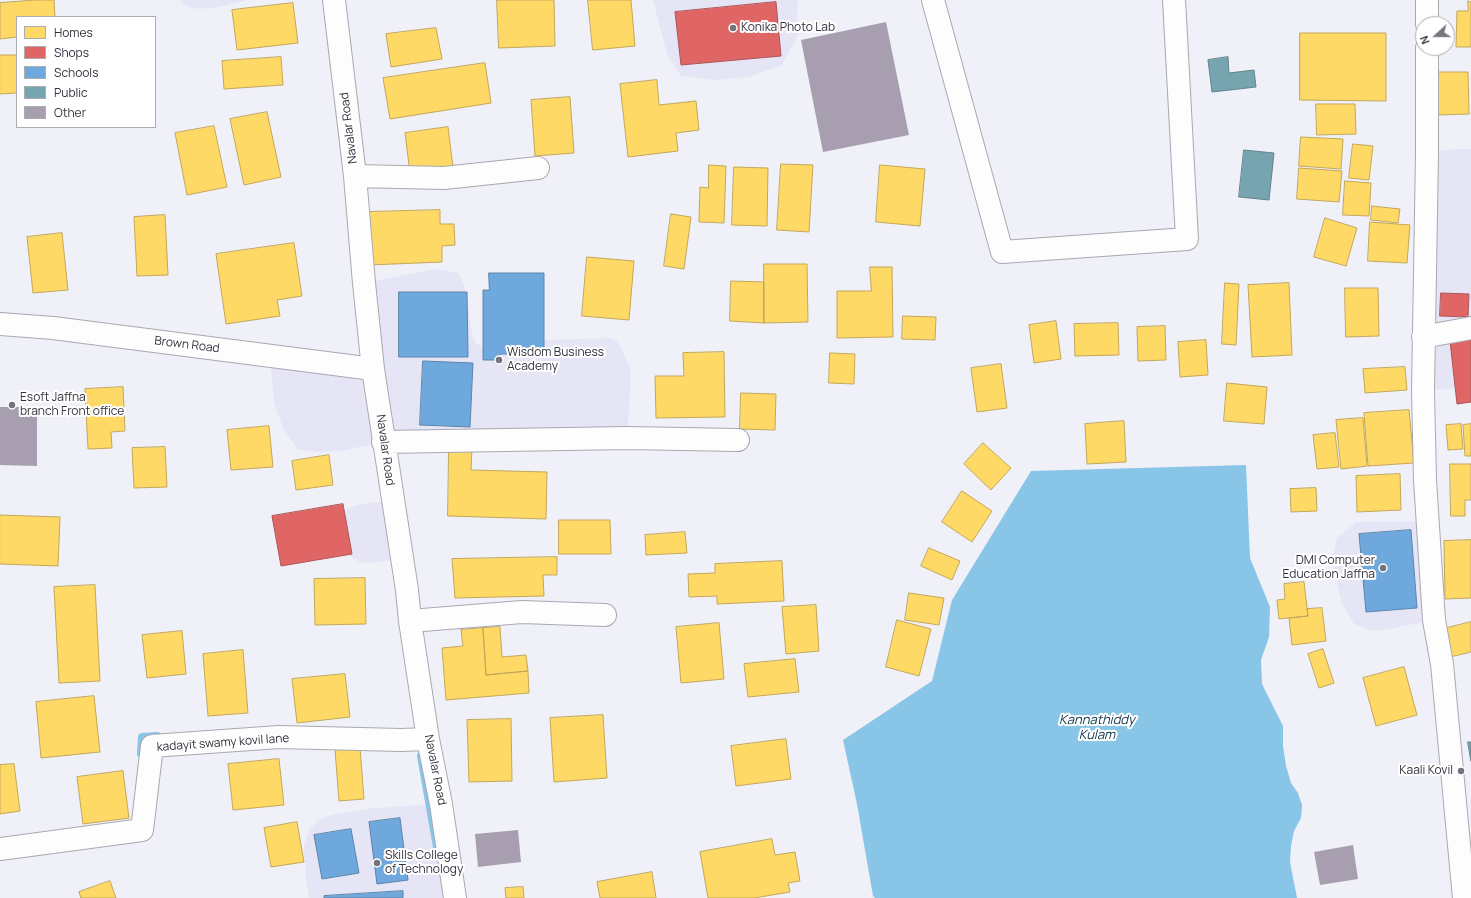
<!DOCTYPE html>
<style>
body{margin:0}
#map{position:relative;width:1471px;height:898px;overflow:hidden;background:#f0f0f9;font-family:Manrope,sans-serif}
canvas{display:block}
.legend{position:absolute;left:16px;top:16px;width:140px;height:112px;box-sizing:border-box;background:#fff;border:1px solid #adadb1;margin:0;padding:5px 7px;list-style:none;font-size:12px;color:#32323d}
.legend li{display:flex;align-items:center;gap:8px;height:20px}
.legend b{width:20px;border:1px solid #adadb1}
.north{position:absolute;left:1415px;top:16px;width:40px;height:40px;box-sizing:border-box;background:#fff;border:1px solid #adadb1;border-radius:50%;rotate:249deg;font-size:11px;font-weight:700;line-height:16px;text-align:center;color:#32323d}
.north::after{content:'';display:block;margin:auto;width:14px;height:18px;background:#74747f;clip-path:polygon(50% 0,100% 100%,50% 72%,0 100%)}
</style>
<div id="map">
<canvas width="1471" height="898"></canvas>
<ul class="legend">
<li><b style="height:11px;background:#ffd966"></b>Homes</li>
<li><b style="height:11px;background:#e06666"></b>Shops</li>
<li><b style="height:11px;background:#6fa8dc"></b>Schools</li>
<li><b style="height:11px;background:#76a5af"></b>Public</li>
<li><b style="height:11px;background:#a79faf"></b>Other</li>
</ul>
<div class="north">N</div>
</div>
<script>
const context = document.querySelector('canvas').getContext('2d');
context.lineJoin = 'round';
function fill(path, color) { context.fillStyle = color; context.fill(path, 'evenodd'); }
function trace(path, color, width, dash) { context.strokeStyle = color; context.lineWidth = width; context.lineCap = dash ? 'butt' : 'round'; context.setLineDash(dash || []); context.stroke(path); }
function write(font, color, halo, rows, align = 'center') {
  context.font = font + ' Manrope,sans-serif'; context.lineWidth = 4; context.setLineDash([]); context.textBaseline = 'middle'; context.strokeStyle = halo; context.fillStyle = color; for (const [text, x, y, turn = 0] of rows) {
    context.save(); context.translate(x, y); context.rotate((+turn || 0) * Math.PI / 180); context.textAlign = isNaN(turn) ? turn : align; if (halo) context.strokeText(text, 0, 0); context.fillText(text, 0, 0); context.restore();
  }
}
const built = new Path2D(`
 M180,0H247L219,7L198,9L183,4Z
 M653,0H798L797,26L800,31L782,65L749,77L714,80L681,76L668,57Z
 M1456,149H1471V387L1423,391L1427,153Z
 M436,269L458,273L462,280L466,291L472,335L476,343L484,347L548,340L609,338L618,341L629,365L631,377L627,438L383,442L340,451L314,452L297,449L283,428L274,403L270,355L373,369L364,283Z
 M392,501L401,559L366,563L358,561L350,556L345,546L342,520L347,509L357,505L368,503Z
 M1428,521L1434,620L1389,629L1371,631L1354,624L1342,603L1336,579L1333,557L1337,538L1356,522Z
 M441,804L455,898H309L306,880L304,846L309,830L319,820L331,815L374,808Z`);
const water = new Path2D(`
 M1246,465L1250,558L1270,607L1269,637L1261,660L1262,684L1283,726V746L1286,766L1291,783L1298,793L1302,805L1301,818L1294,831L1291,846L1290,862L1297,898H875L873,896L857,804L843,740L932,681L952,600L1031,471Z`);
const homes = new Path2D(`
 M36,0H54L55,17H17V37L0,39V3Z
 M497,0H554L555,46L499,48Z
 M588,0H631L635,46L593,50Z
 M1468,1L1471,2V47H1456L1457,11H1468Z
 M293,3L298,43L237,50L232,10Z
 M436,28L442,59L391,67L386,34Z
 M1300,33H1386V101L1300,100Z
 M0,55H17V93L0,94Z
 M281,57L283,85L224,89L222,61Z
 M485,63L491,103L390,119L383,78Z
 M1437,72H1468L1469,114L1439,115Z
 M657,80L659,105L696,101L699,130L676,133L678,151L628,157L620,84Z
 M570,97L574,153L535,156L531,100Z
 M1316,104H1355L1356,134L1317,135Z
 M267,112L281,177L244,185L230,119Z
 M214,126L227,187L187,195L175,133Z
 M448,127L453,167L410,173L405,133Z
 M1301,137L1343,139L1341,169L1299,166Z
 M1353,144L1373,146L1369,180L1349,178Z
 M781,164L813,165L809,232L777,230Z
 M709,165L726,166L724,223L699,222L700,187L708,188Z
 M880,165L925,169L920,226L876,222Z
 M734,167L768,168L767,226L732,225Z
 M1299,168L1342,171L1339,202L1297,199Z
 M1345,181L1371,183L1369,216L1343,215Z
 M1372,206L1400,209L1398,223L1371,220Z
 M440,210V224H454L455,245L442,246V262L369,265L367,212Z
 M671,214L691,217L684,269L664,266Z
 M165,215L168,275L137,276L134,217Z
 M1325,218L1357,228L1346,266L1314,257Z
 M1370,222L1410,225L1407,263L1368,261Z
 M62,233L68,290L33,293L27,237Z
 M294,243L302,296L277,300L280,316L226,324L216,254Z
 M587,257L634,261L629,320L582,316Z
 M764,264H807L808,322L764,323Z
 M870,267H892L893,337L837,338V291H871Z
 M731,281L764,282V323L730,321Z
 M1225,283L1239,284L1236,345L1222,344Z
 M1289,283L1292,355L1252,357L1248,285Z
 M1345,288H1378L1379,336L1346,337Z
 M903,316L936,317L935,340L902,339Z
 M1056,321L1061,359L1034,363L1029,325Z
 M1118,323L1119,355L1075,356L1074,324Z
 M1165,326L1166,360L1138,361L1137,327Z
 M1206,340L1208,375L1180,377L1178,342Z
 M724,352L725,417L656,418L655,376H684L683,353Z
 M830,353L855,354L854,384L829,383Z
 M1001,364L1007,408L977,412L971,368Z
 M1405,367L1407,390L1365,393L1363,369Z
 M1227,383L1267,387L1264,424L1224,421Z
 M123,387L125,431L111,432L112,448L88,449L85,389Z
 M741,393L776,394L775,430L740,429Z
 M1409,410L1414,463L1368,466L1364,413Z
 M1363,418L1367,466L1341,469L1336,420Z
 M1124,421L1126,462L1087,464L1085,424Z
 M1461,424L1463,449L1448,450L1446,425Z
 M1471,424V456H1465L1463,425Z
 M269,426L273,467L231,470L227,430Z
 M1335,433L1339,467L1317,469L1313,435Z
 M983,443L1011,468L991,490L964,464Z
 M165,447L167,487L134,488L132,448Z
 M449,449H472L471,470L547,472L546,519L448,516Z
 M329,455L333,485L296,490L292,461Z
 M1450,464H1471V500H1465V516H1451Z
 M1400,474L1401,510L1357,512L1356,476Z
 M1316,488L1317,511L1291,512L1290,489Z
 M962,491L992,511L972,542L942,522Z
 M0,515L60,517L58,566L0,564Z
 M559,520H610L611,554H559Z
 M685,532L687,553L646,555L645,535Z
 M1471,540V598L1445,599L1444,541Z
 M929,548L960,561L952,580L921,566Z
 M557,557V575H543L544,596L455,598L452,559Z
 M782,561L784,601L717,604V596L689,597L688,574L715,573V564Z
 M365,578L366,624L315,625L314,579Z
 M1304,582L1308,616L1279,619L1277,600L1285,599L1284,584Z
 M95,585L100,681L59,683L54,587Z
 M909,593L944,598L939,625L905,620Z
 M816,605L819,651L786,654L782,607Z
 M1322,608L1326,641L1292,645L1289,618L1308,616L1307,609Z
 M897,620L931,629L919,676L886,667Z
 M1471,622V652L1446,658L1439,630Z
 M719,623L724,679L681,683L676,627Z
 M500,627L502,657L526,655L528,671L486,675L483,628Z
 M483,628L486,675L528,671L529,693L446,700L442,648L463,646L461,630Z
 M182,631L186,674L147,678L142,635Z
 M1323,649L1334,683L1319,688L1308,654Z
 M243,650L248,713L208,716L203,654Z
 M795,659L799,692L748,697L744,664Z
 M1404,667L1417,715L1376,726L1363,678Z
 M345,674L350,717L297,723L292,679Z
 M94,696L100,752L41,758L36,702Z
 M603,715L607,778L554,782L550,718Z
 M511,719L512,781L469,782L467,720Z
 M786,739L791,779L736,786L731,746Z
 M360,748L364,799L339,801L335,750Z
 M279,759L284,805L233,810L228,764Z
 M14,764L20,811L0,814V765Z
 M123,771L129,818L83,824L77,777Z
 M297,822L304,862L271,867L264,828Z
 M772,839L775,855L795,852L800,881L788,883L790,892L754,898H708L700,852Z
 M652,872L656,898H600L597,882Z
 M110,881L116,898H81L79,892Z
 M523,887L524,898H506L505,888Z`);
const shops = new Path2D(`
 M776,2L781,56L681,65L675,12Z
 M1441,293L1469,294L1468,317L1440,316Z
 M1471,338V402L1457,404L1450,341Z
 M343,504L352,554L281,566L272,516Z`);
const schools = new Path2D(`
 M489,273H544V354H500V360H483V290H489Z
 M399,292H467L468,357H399Z
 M423,361L473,363L470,427L420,425Z
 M1411,530L1417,608L1366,612L1359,534Z
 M400,818L408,880L377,884L369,822Z
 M351,829L359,873L322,879L314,835Z
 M403,891V898H324V896Z`);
const public = new Path2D(`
 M1228,57L1229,73L1254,70L1256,87L1212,92L1208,60Z
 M1244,150L1274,153L1269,200L1239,197Z
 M1468,742H1471V761Z`);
const stream = new Path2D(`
 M141,754L142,737L157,736
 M421,756L437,847`);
const building = new Path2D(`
 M886,22L909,135L823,152L801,40Z
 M0,407H37V466L0,465Z
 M518,830L521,862L478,867L475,834Z
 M1353,845L1358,879L1320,885L1314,852Z`);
const minor = new Path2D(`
 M334,0L355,176L364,283L373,369L407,590L410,621L428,739L441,804L455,898
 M933,0L1002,252L1187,239L1174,0
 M1427,24V0
 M1427,48V153L1423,391L1425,480L1434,620L1442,664L1464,898
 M355,176L444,178L538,168
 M0,324L53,328L373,369
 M1423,337L1471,328
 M383,442L627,438L738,440
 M410,621L522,612L605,615
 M0,849L142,830L152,746L279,737L401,740L428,739`);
const markers = [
 [733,28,4,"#74747f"],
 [499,360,4,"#74747f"],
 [12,405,4,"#74747f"],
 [1383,568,4,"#74747f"],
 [1461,771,4,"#74747f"],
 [377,863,4,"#74747f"]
];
const poiNames = [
 ["Konika Photo Lab",741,28],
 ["Wisdom Business",507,353],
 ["Academy",507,367],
 ["Esoft Jaffna",20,398],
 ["branch Front office",20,412],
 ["DMI Computer",1375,561,"right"],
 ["Education Jaffna",1375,575,"right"],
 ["Kaali Kovil",1453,771,"right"],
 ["Skills College",385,856],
 ["of Technology",385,870]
];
const streetNames = [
 ["Navalar Road",349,128,-97],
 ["Brown Road",187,345,7],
 ["Navalar Road",385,450,82],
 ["kadayit swamy kovil lane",223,743,-4],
 ["Navalar Road",435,770,79]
];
const waterNames = [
 ["Kannathiddy",1097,720],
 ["Kulam",1097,735]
];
fill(built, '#e5e5f5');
fill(water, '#88c5e6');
fill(homes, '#ffd966');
trace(homes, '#c2a75a', 1);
fill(shops, '#e06666');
trace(shops, '#ac565a', 1);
fill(schools, '#6fa8dc');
trace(schools, '#5d85ac', 1);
fill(public, '#76a5af');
trace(public, '#62828d', 1);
trace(stream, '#88c5e6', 8);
fill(building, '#a79faf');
trace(minor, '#a8a8b1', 24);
trace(minor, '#fdfdfe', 22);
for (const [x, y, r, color] of markers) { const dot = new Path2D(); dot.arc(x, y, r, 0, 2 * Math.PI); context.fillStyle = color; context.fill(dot); trace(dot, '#fff', 1.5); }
write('12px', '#32323d', '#fff', poiNames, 'left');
write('12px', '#32323d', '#fff', streetNames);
write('italic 13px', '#0e3548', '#fff', waterNames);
</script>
